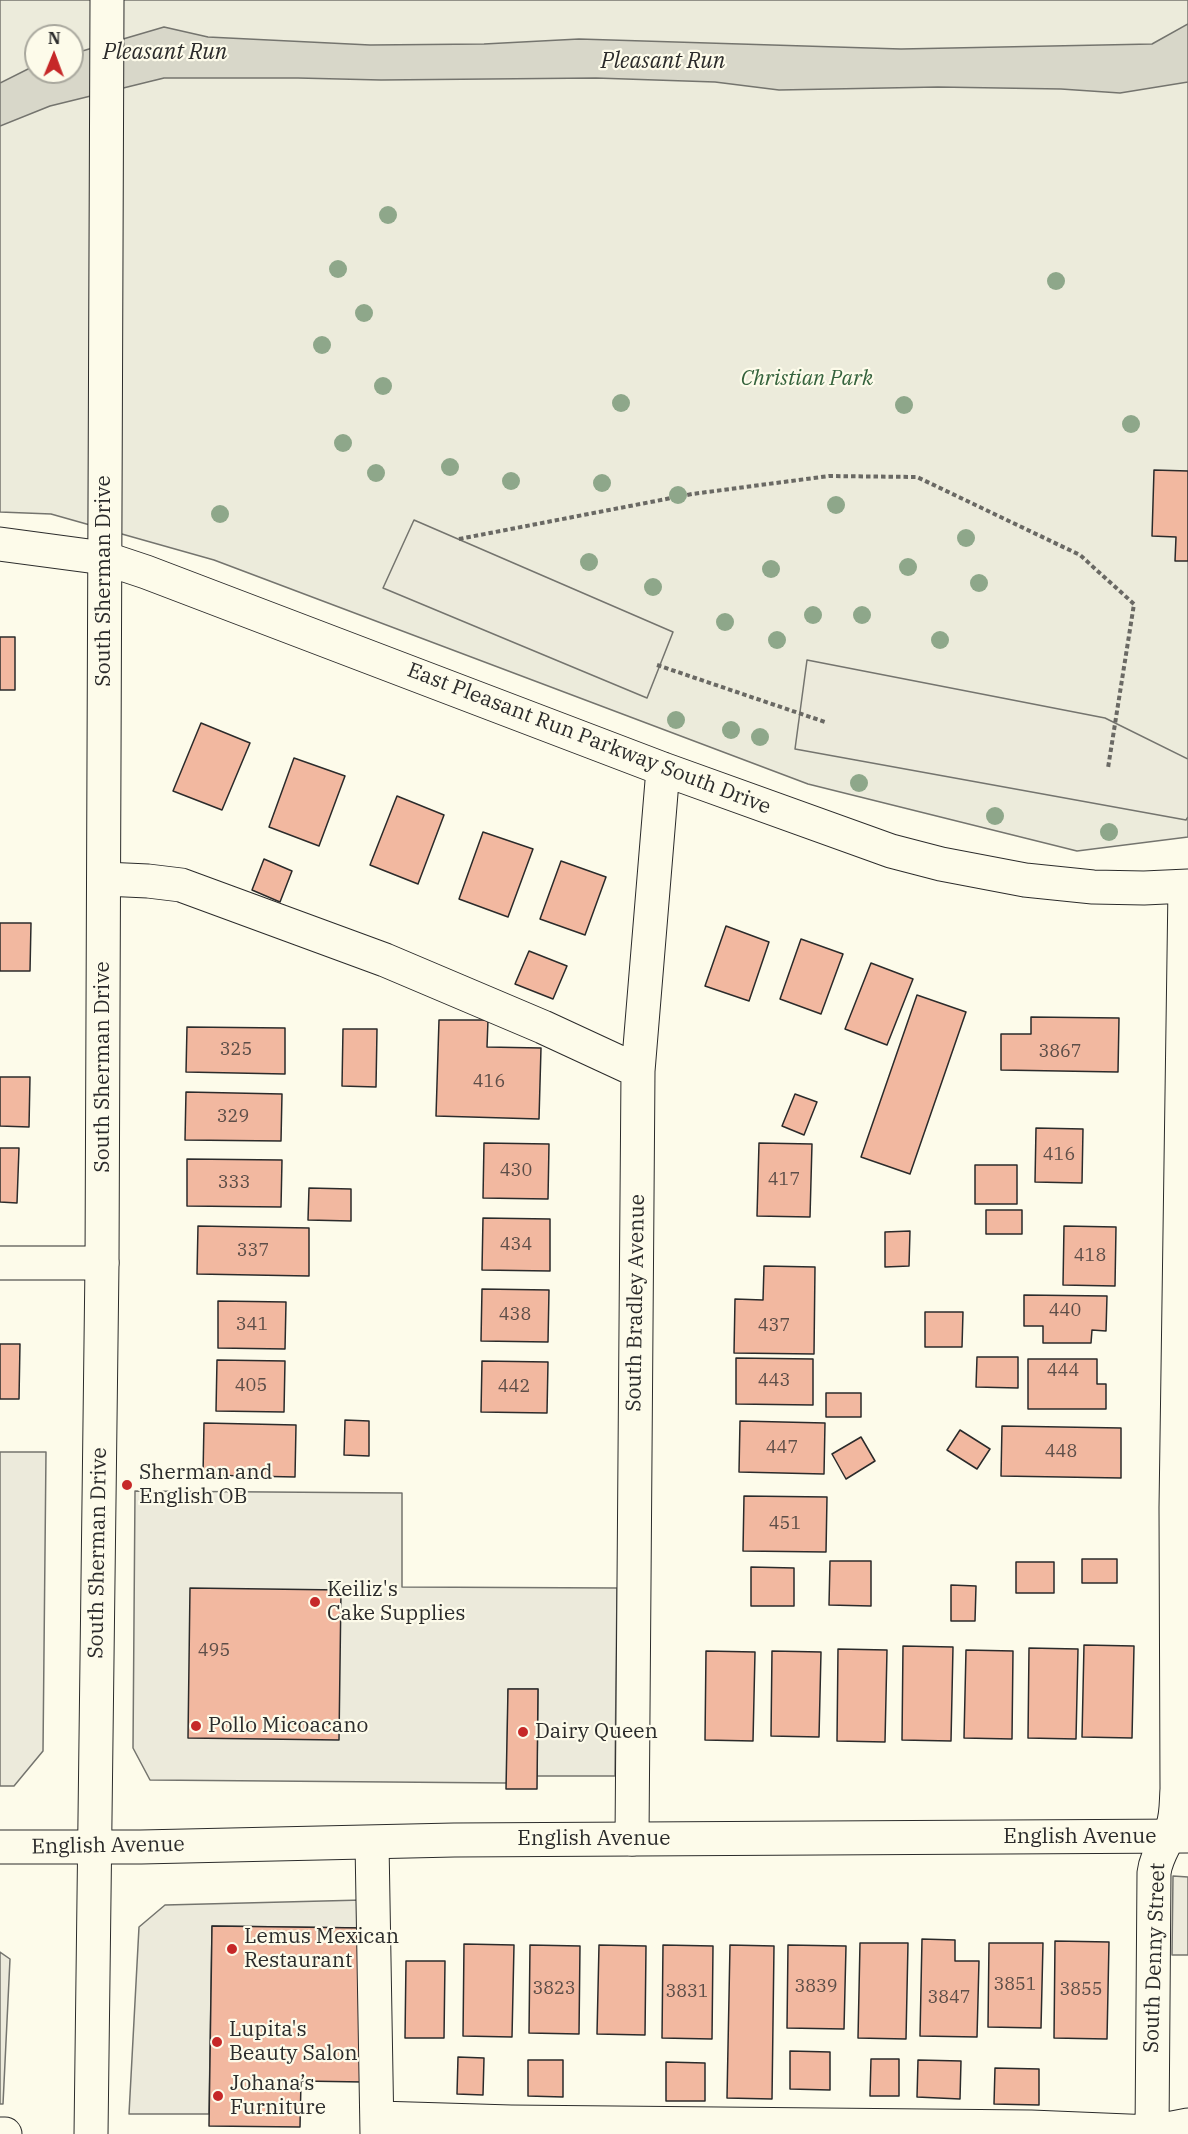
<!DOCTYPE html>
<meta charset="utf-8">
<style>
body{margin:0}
#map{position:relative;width:1188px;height:2134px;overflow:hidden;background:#fdfbea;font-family:"IBM Plex Serif",serif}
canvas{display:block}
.north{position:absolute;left:24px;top:24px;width:60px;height:60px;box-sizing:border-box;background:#fdfbea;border:2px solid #a9a89e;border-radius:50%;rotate:1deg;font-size:16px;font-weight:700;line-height:24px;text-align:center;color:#2b2b2b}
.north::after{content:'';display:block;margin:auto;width:21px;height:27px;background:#c62828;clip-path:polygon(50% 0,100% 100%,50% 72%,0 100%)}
</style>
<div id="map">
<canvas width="1188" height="2134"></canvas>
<div class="north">N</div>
</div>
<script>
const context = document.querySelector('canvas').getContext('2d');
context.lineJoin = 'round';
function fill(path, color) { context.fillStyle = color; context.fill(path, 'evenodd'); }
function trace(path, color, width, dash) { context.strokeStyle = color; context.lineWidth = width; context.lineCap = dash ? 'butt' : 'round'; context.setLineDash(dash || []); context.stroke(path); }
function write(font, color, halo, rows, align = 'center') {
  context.font = font + ' "IBM Plex Serif",serif'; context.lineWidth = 4.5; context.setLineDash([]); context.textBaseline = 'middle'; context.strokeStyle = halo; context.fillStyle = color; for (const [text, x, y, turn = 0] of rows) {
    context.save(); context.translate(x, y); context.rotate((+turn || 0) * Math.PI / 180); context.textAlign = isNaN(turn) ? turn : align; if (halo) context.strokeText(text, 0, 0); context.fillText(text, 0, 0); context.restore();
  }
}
const green = new Path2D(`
 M0,0H1188V837L1077,851L808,784L214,560L51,514L0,512ZM36,36H72V72H36Z`);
const parking = new Path2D(`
 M414,520L673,632L647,698L383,588Z
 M807,660L1105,718L1188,759V817L1186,820L795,749Z
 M0,1452H46L43,1751L14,1786H0Z
 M135,1491L402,1493V1587L617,1588L615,1776H537L538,1689H508L507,1783L150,1780L133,1748Z
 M1173,1876L1188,1877V1955H1172Z
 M363,1900L362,1928L212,1926L209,2114H129L139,1927L165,1905Z
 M0,1952L10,1959L3,2104H0Z`);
const water = new Path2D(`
 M1188,24V82L1120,93L1061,89L938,87L779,90L715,82L596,78L381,80L298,78H164L50,106L0,126V83L36,65V72H72V54L164,27L208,37L370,45L484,44L579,39L901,49L1152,44Z`);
const building = new Path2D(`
 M1154,470L1188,471V561H1175L1176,537L1152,536Z
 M0,637H15V690H0Z
 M201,723L250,743L222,810L173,791Z
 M294,758L345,776L319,846L269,827Z
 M397,796L444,815L418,884L370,865Z
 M483,832L533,849L508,917L459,899Z
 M264,859L292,871L280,902L252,890Z
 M561,861L606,877L585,935L540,919Z
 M0,923H31L30,971H0Z
 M726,926L769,942L749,1001L705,986Z
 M801,939L843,954L821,1014L780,999Z
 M529,951L567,966L553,999L515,984Z
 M871,963L913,979L887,1045L845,1029Z
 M917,995L966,1012L910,1174L861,1157Z
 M1031,1017L1119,1018L1118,1072L1001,1070V1034H1031Z
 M439,1020H488L487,1047L541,1048L539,1119L436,1116Z
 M187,1027L285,1028V1074L186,1072Z
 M343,1029H377L376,1087L342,1086Z
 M0,1077H30L29,1127L0,1126Z
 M186,1092L282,1094L281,1141L185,1140Z
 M795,1094L817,1102L804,1135L782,1126Z
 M1036,1128L1083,1129L1082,1183L1035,1182Z
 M484,1143L549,1144L548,1199L483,1198Z
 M759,1143L812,1144L810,1217L757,1216Z
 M0,1148H19L17,1203L0,1202Z
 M187,1159L282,1160L281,1207L187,1206Z
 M975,1165H1017V1204H975Z
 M309,1188L351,1189V1221L308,1220Z
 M986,1210H1022V1234H986Z
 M483,1218L550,1219V1271L482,1270Z
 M198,1226L309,1228V1276L197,1274Z
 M1064,1226L1116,1227L1115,1286L1063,1285Z
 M910,1231L909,1266L885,1267V1232Z
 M764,1266L815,1267L814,1354L734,1353L735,1299L763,1300Z
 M482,1289L549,1290L548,1342L481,1341Z
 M1024,1295L1107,1296L1106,1331L1092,1330L1091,1343H1043V1326H1024Z
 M218,1301L286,1302L285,1349L218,1348Z
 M925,1312H963L962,1347H925Z
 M0,1344H20L19,1399H0Z
 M977,1357H1018V1388L976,1387Z
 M736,1358L813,1359V1405L736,1404Z
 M1028,1359H1097V1384H1106V1409H1028Z
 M217,1360L285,1361L284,1412L216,1411Z
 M482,1361L548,1362L547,1413L481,1412Z
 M826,1393H861V1417H826Z
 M345,1420L369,1421V1456L344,1455Z
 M740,1421L825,1423L824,1474L739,1472Z
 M204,1423L296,1425L295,1477L203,1475Z
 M1002,1426L1121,1428V1478L1001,1476Z
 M960,1430L990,1449L977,1469L947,1450Z
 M861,1437L875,1461L846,1479L832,1454Z
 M744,1496L827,1497L826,1552L743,1551Z
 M1082,1559H1117V1583H1082Z
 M830,1561H871V1606L829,1605Z
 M1016,1562H1054V1593H1016Z
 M751,1567L794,1568V1606H751Z
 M951,1585L976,1586L975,1621H951Z
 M190,1588L341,1590L339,1740L188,1738Z
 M1084,1645L1134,1646L1132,1738L1082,1737Z
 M903,1646L953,1647L951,1741L902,1740Z
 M1029,1648L1078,1649L1076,1739L1028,1738Z
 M838,1649L887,1650L885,1742L837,1741Z
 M966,1650L1013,1651L1012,1739L964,1738Z
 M706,1651L755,1652L753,1741L705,1740Z
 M772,1651L821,1652L819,1737L771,1736Z
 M508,1689H538L537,1789H506Z
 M212,1926L365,1928L363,2082L301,2081L300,2127L209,2126Z
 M922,1939L955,1940V1961H979L977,2037L920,2036Z
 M1055,1941L1109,1942L1107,2039L1054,2038Z
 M860,1943H908L906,2039L858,2038Z
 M989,1943H1043L1041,2028L988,2027Z
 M464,1944L514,1945L512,2037L463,2036Z
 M530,1945L580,1946L579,2034L529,2033Z
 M599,1945L646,1946L645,2035L597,2034Z
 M663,1945L713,1946L712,2039L662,2038Z
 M730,1945L774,1946L772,2099L727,2098Z
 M788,1945L846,1946L844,2029L787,2028Z
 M406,1961H445L444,2038H405Z
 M790,2051L830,2052V2090L790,2089Z
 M458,2057L484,2058L483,2095L457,2094Z
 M871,2059H899V2096H870Z
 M528,2060H563V2097L528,2096Z
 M918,2060L961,2061L960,2099L917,2097Z
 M666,2062L705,2063V2101H666Z
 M995,2068L1039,2069V2105L994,2104Z`);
const path = new Path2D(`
 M459,539L692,494L829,476L917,477L1080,555L1134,604L1108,768
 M657,665L825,722`);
const minor = new Path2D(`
 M0,544L104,558L146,572L663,769L891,851L941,864L1025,880L1093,887L1144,888L1188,886
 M104,879L148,881L181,885L385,960L543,1027L638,1071
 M0,1263H102
 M632,1839L638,1071L663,769
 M372,1843L377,2134
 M378,2118L511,2122L1031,2127L1152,2132L1188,2125
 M0,2134H5
 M1152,2134L1154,1873C1156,1856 1166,1844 1172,1828C1177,1816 1176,1802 1177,1789L1176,1507L1185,887`);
const major = new Path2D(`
 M0,1847H141L454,1840L1188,1836
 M91,2134L102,1263L107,0`);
const trees = [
 [388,215],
 [338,269],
 [1056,281],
 [364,313],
 [322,345],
 [383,386],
 [621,403],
 [904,405],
 [1131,424],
 [343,443],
 [450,467],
 [376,473],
 [511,481],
 [602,483],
 [678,495],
 [836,505],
 [220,514],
 [966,538],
 [589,562],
 [908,567],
 [771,569],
 [979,583],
 [653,587],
 [813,615],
 [862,615],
 [725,622],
 [777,640],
 [940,640],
 [676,720],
 [731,730],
 [760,737],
 [859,783],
 [995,816],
 [1109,832]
];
const markers = [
 [127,1485,6,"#c62828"],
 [315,1602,6,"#c62828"],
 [196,1726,6,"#c62828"],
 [523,1732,6,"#c62828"],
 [232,1949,6,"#c62828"],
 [217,2042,6,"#c62828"],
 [218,2096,6,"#c62828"]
];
const numberNames = [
 ["325",236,1050],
 ["3867",1060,1052],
 ["416",489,1082],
 ["329",233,1117],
 ["416",1059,1155],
 ["430",516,1171],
 ["417",784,1180],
 ["333",234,1183],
 ["434",516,1245],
 ["337",253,1251],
 ["418",1090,1256],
 ["440",1065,1311],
 ["438",515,1315],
 ["341",252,1325],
 ["437",774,1326],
 ["444",1063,1371],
 ["443",774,1381],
 ["405",251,1386],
 ["442",514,1387],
 ["447",782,1448],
 ["448",1061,1452],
 ["451",785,1524],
 ["495",214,1651],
 ["3851",1015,1985],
 ["3839",816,1987],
 ["3823",554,1989],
 ["3855",1081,1990],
 ["3831",687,1992],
 ["3847",949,1998]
];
const parkNames = [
 ["Christian Park",807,379]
];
const streetNames = [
 ["South Sherman Drive",104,581,-90],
 ["East Pleasant Run Parkway South Drive",589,739,21],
 ["South Sherman Drive",103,1067,-90],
 ["South Bradley Avenue",636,1303,-89],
 ["South Sherman Drive",98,1553,-89],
 ["English Avenue",1080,1837],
 ["English Avenue",594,1839],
 ["English Avenue",108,1846,-1],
 ["South Denny Street",1155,1958,-88]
];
const poiNames = [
 ["Sherman and",139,1473],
 ["English OB",139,1497],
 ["Keiliz's",327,1590],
 ["Cake Supplies",327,1614],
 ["Pollo Micoacano",208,1726],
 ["Dairy Queen",535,1732],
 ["Lemus Mexican",244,1937],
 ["Restaurant",244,1961],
 ["Lupita's",229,2030],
 ["Beauty Salon",229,2054],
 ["Johana’s",230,2084],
 ["Furniture",230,2108]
];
const waterNames = [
 ["Pleasant Run",165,53],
 ["Pleasant Run",663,62]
];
fill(green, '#ecebdb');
trace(green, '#74746e', 1.5);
fill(parking, '#eceadb');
trace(parking, '#74746e', 1.5);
fill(water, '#d8d7c9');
trace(water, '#74746e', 1.5);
fill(building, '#f2b8a0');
trace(building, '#2b2b2b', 1.5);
trace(minor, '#2b2b2b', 35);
trace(major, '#2b2b2b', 35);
trace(path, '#6a6964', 4, [4.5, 3]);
trace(minor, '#fdfbea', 33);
trace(major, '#fdfbea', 33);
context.fillStyle = '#8ea78a';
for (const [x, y] of trees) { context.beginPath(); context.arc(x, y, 9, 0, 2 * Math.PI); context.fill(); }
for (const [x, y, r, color] of markers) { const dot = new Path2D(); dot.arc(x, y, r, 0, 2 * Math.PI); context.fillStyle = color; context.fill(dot); trace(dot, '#fdfbea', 2); }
write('18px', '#5d4e48', null, numberNames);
write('italic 21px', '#34623c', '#fdfbea', parkNames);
write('21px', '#2b2b2b', '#fdfbea', streetNames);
write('21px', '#2b2b2b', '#fdfbea', poiNames, 'left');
write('italic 22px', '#2b2b2b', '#fdfbea', waterNames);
</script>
